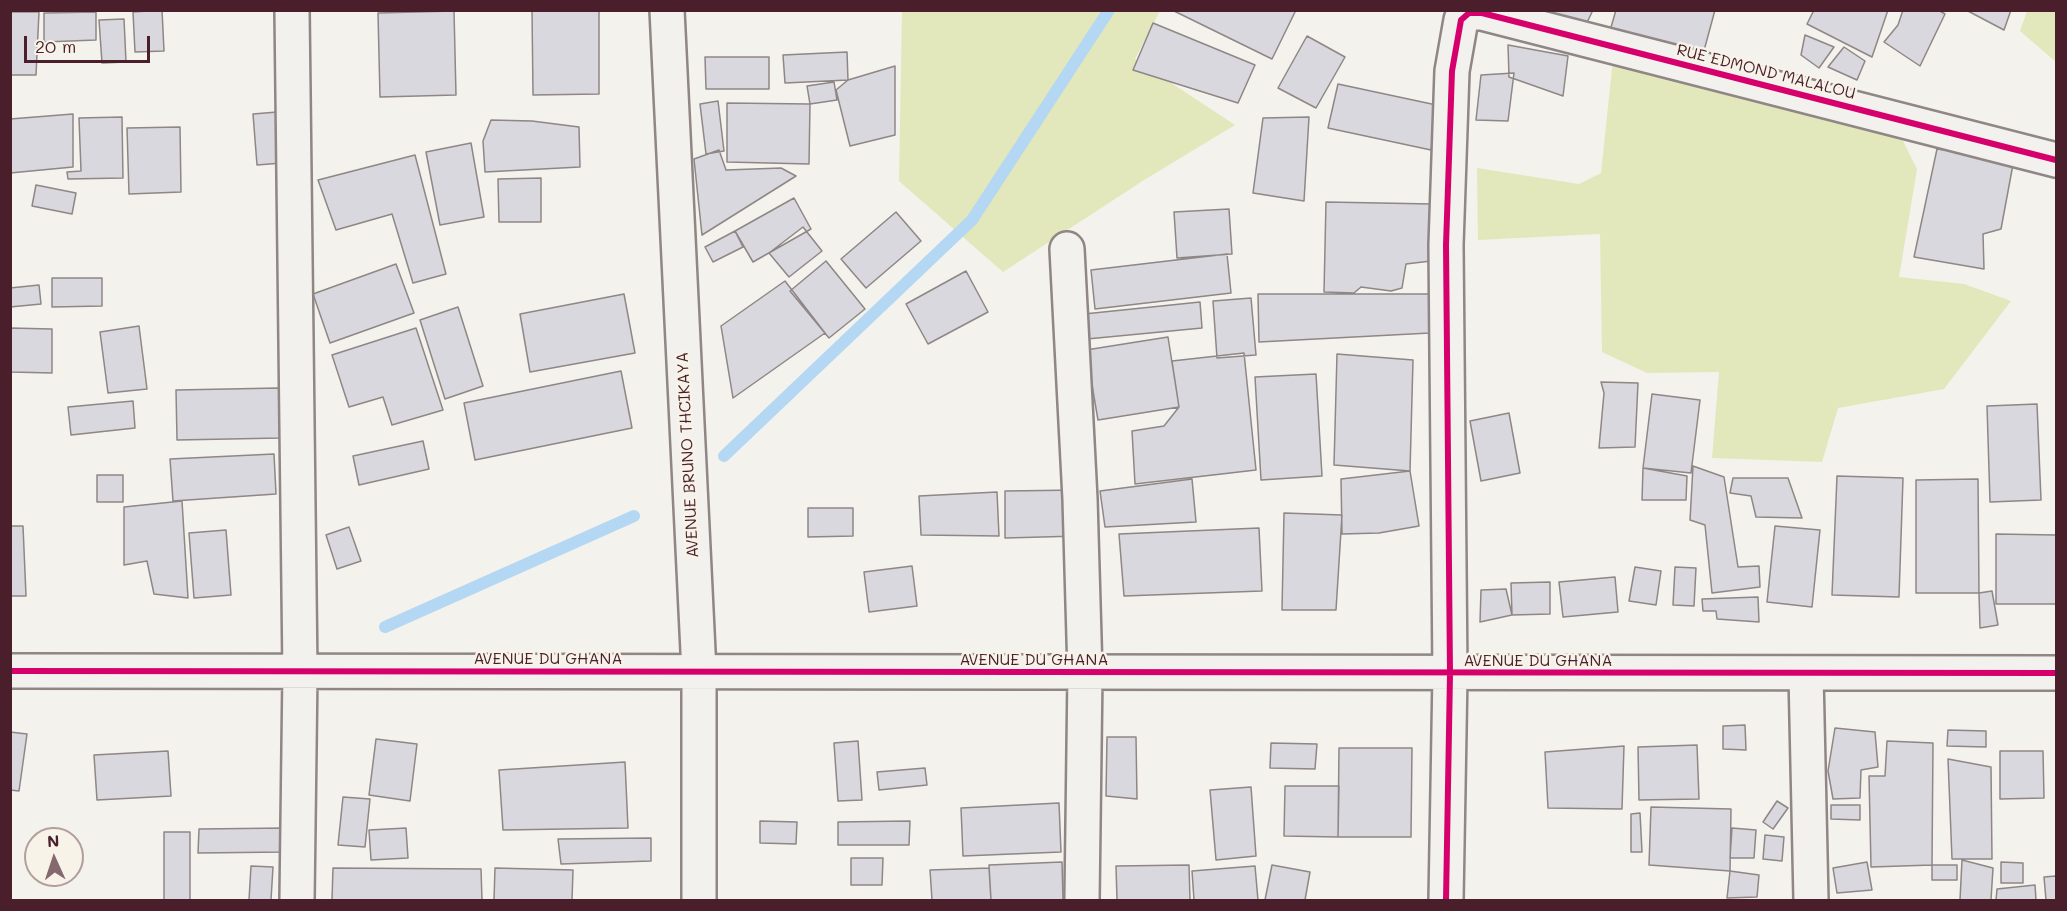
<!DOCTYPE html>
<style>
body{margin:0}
#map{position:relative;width:2067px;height:911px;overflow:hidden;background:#f4f2ec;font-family:Mali,sans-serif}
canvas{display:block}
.frame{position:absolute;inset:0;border:12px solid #4a1f2b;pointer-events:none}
.north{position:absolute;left:24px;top:827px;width:60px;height:60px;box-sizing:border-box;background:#f7f3e8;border:2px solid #b29e9c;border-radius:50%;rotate:357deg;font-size:16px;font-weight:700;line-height:24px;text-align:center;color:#4a1f2b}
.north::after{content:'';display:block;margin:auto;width:21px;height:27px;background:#86696f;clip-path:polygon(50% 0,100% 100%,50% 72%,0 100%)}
.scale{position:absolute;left:24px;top:36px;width:126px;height:27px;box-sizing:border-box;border:3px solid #4a1f2b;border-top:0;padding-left:8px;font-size:18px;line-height:21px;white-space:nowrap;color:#4a1f2b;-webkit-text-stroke:4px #f7f3e8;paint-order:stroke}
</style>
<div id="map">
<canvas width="2067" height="911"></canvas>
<div class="frame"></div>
<div class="north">N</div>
<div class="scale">20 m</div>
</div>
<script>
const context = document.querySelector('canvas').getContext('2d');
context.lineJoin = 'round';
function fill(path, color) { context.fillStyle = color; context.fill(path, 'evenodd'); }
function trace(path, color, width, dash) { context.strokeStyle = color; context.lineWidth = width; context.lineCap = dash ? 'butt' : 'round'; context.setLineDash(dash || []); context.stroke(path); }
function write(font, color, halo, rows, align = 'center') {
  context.font = font + ' Mali,sans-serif'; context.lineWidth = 5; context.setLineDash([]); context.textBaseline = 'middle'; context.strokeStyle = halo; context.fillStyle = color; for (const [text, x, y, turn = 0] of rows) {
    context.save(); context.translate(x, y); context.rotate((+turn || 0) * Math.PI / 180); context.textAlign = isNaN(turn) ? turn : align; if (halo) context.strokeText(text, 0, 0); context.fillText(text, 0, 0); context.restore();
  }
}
const green = new Path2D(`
 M902,11H1160L1135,59L1235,125L1144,180L1003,272L899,181Z
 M2027,11H2056V62L2020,31Z
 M1614,50L1899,133L1917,169L1899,277L1964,284L2011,301L1944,389L1838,408L1822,462L1712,458L1719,372L1647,373L1602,352L1600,234L1478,240L1477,168L1579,184L1601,173Z`);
const stream = new Path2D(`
 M724,456L972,220L1109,10
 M385,627L634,516`);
const building = new Path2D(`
 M162,10L164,51L135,52L133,12Z
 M532,10H599V94L533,95Z
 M1172,10H1296L1272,59Z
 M1542,10H1593L1583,31Z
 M1616,10H1715L1702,58L1609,34Z
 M1814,10H1888L1872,57L1807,24Z
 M1903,10H1938L1945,14L1920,66L1884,42L1898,25Z
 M1966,10H2011L2004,30Z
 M454,11L456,95L380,97L378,13Z
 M10,12H39L36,75H10Z
 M96,12V40L44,42V13Z
 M124,19L126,62L102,63L99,20Z
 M1153,23L1255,65L1238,103L1133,70Z
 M1805,35L1834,47L1819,68L1801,55Z
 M1307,36L1345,57L1316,108L1278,88Z
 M1508,45L1568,56L1563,96L1509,77Z
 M1844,47L1865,61L1857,80L1828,67Z
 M847,52L848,80L785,83L783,55Z
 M705,57H769V89H706Z
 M895,66V135L850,146L836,90L848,80Z
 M1514,73L1508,121L1476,120L1481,75Z
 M834,82L837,100L810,104L807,86Z
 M1338,84L1441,106L1431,150L1328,128Z
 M718,101L724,151L706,154L700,104Z
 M727,103L810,104L809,164L727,162Z
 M277,112L282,163L257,165L253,114Z
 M73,114V167L10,173V119Z
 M122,117L123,178L68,179L67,172L81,171L79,118Z
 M1309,117L1304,201L1253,193L1263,118Z
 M491,120L532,121L579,127L580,167L485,172L483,141Z
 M180,127L181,192L129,194L127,128Z
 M471,143L484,217L440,225L426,152Z
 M1937,149L2014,159L2001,229L1983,234L1984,269L1914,257Z
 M719,150L726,170L781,168L796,176L702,235L694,159Z
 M415,155L446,274L413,283L392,214L336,230L318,180Z
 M541,178V222H499L498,179Z
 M36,185L76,193L72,214L32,206Z
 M794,198L811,229L753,262L735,231Z
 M1326,202L1432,204L1431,261L1406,264L1402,288L1391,291L1361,287L1354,293L1324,292Z
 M1229,209L1232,254L1177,258L1174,212Z
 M896,212L921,241L866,288L841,259Z
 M803,227L822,251L789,277L769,253Z
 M735,231L743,247L713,262L705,247Z
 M1227,254L1231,293L1095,309L1091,270Z
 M826,261L865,309L829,338L790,291Z
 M396,264L414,313L330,343L313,294Z
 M966,271L988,312L928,344L906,304Z
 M52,278H102V306L52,307Z
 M785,281L825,333L733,398L721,326Z
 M39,285L41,304L10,307V288Z
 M624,294L635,353L530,372L520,314Z
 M1258,294H1429L1430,333L1259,342Z
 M1251,298L1256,355L1217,358L1213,301Z
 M1200,302L1202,328L1087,339L1084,314Z
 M458,307L483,386L445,399L420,320Z
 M139,326L147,389L108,393L100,332Z
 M10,328L52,329V373L10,372Z
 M416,328L443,410L392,425L383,397L349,407L332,355Z
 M1168,337L1179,407L1098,420L1086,350Z
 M1244,353L1256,470L1135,484L1132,431L1164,426L1179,407L1172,361Z
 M1337,354L1413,360L1410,471L1334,465Z
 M621,371L632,428L475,460L464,403Z
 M1316,374L1322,476L1261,480L1255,377Z
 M1601,382L1638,383L1635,447L1599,448L1604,393Z
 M279,388L281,438L177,440L176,390Z
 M1652,394L1700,400L1691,473L1643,468Z
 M133,401L135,428L71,435L68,407Z
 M2037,404L2041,500L1990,502L1987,406Z
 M1509,413L1520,473L1481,481L1470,421Z
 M423,441L429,469L359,485L353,456Z
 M274,454L276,494L173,501L170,459Z
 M1693,466L1724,477L1738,567L1759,566L1760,587L1712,593L1705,525L1690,520Z
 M1643,468L1687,476L1686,500H1642Z
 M1410,471L1419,526L1379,533L1342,534L1341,479Z
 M97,475H123V502H97Z
 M1837,476L1903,478L1899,597L1832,595Z
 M1733,478H1788L1802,518L1756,517L1751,496L1730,493Z
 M1192,479L1196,522L1105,527L1100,491Z
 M1978,479L1979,593H1916V480Z
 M1079,490V536L1005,538V491Z
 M997,492L999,536L921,535L919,496Z
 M182,501L188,598L154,594L147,561L124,565V507Z
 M808,508H853V536L808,537Z
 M1284,513L1342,515L1336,610H1282Z
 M10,526H23L26,596H10Z
 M1775,526L1820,530L1812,607L1767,602Z
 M349,527L361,561L337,569L326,535Z
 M1259,528L1262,591L1124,596L1119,534Z
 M226,530L231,595L194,598L189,533Z
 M1996,534L2056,535V604H1996Z
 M912,566L917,606L869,612L864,572Z
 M1635,567L1661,571L1656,605L1629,601Z
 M1675,567L1696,568L1694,606L1673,605Z
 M1615,577L1618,612L1563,617L1559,582Z
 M1550,582V614L1512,615L1511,583Z
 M1506,589L1512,615L1480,622L1481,590Z
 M1992,591L1998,625L1980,628L1979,593Z
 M1758,597L1759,622L1717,619L1716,611H1703L1702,599Z
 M1745,725L1746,750L1723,749V726Z
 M1835,728L1875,732L1878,767L1861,770L1860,798L1833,799L1828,771Z
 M1948,730L1986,731V747L1947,746Z
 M10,732L27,734L19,791L10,790Z
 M1107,737H1136L1137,799L1106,796Z
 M376,739L417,744L410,801L369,795Z
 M858,741L862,800L838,801L834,743Z
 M1887,741L1933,743L1932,865L1871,867L1869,776H1885Z
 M1271,743L1317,744L1315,769L1270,768Z
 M1697,745L1699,799L1639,800L1638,747Z
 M1624,746L1622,809L1548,808L1545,752Z
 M1339,748H1412L1411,837H1338Z
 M168,751L171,796L97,800L94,755Z
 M2000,751H2043L2044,798L2000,799Z
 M1948,759L1991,767L1992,859H1952Z
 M625,762L628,828L503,830L499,770Z
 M925,768L927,785L879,790L877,772Z
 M1285,786H1339L1338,837L1284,836Z
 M1251,787L1256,856L1216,860L1210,790Z
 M343,797L370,799L365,847L338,845Z
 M1777,801L1788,808L1773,829L1763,822Z
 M1059,803L1061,852L963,856L961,808Z
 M1831,805H1860V820L1831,819Z
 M1651,807L1731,809L1730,871L1649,865Z
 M1640,813L1642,852H1631V814Z
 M760,821L797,822L796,844L760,843Z
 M910,821L909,845H838V822Z
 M286,828L285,852L198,853L199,829Z
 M406,828L408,858L371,860L369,830Z
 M1732,828L1756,830L1754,858H1730Z
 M164,832H190V900H164Z
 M1765,835L1784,837L1782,861L1763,859Z
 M651,838V861L561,864L558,839Z
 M851,858H883L882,885H851Z
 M1962,860L1993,868L1991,900H1960Z
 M1062,862L1063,900H991L989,865Z
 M1867,862L1872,890L1837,893L1833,868Z
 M2001,862L2023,863V883H2001Z
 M1189,865L1190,900H1117L1116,866Z
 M1272,865L1310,872L1305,900H1265Z
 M1932,865H1957V880H1932Z
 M251,866L273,867L271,900H249Z
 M1255,866L1258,900H1194L1192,871Z
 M333,868L481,869L482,900H332Z
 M495,868L573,870L572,900H494Z
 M989,868L991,900H932L930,870Z
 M1730,871L1759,875L1757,897L1727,898Z
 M2056,876V900H2046L2044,877Z
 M2035,885L2036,900H1996L1997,889Z`);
const minor = new Path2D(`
 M292,10L300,672L297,900
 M667,10L699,672V900
 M1067,249L1080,499L1085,673L1082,900
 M10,671L2056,673
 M1806,674L1811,900
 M1446,900L1450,674L1446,245L1452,71L1461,20L1469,13H1482L2056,160`);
const cycleway = new Path2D(`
 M10,671L2056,673
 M1446,900L1450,674L1446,245L1452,71L1461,20L1469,13H1482L2056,160`);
const streetNames = [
 ["RUE EDMOND MALALOU",1766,72,14],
 ["AVENUE BRUNO THCIKAYA",688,455,-93],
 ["AVENUE DU GHANA",548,659],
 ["AVENUE DU GHANA",1034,660],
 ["AVENUE DU GHANA",1538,661]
];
fill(green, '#e2e8bb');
trace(stream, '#b4d7f3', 12);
fill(building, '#d8d8de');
trace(building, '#8f8685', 1.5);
trace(minor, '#8f8685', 38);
trace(minor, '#f2f1ed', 33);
trace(cycleway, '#d6006c', 6);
write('16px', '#4a1f2b', '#f7f3e8', streetNames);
</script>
